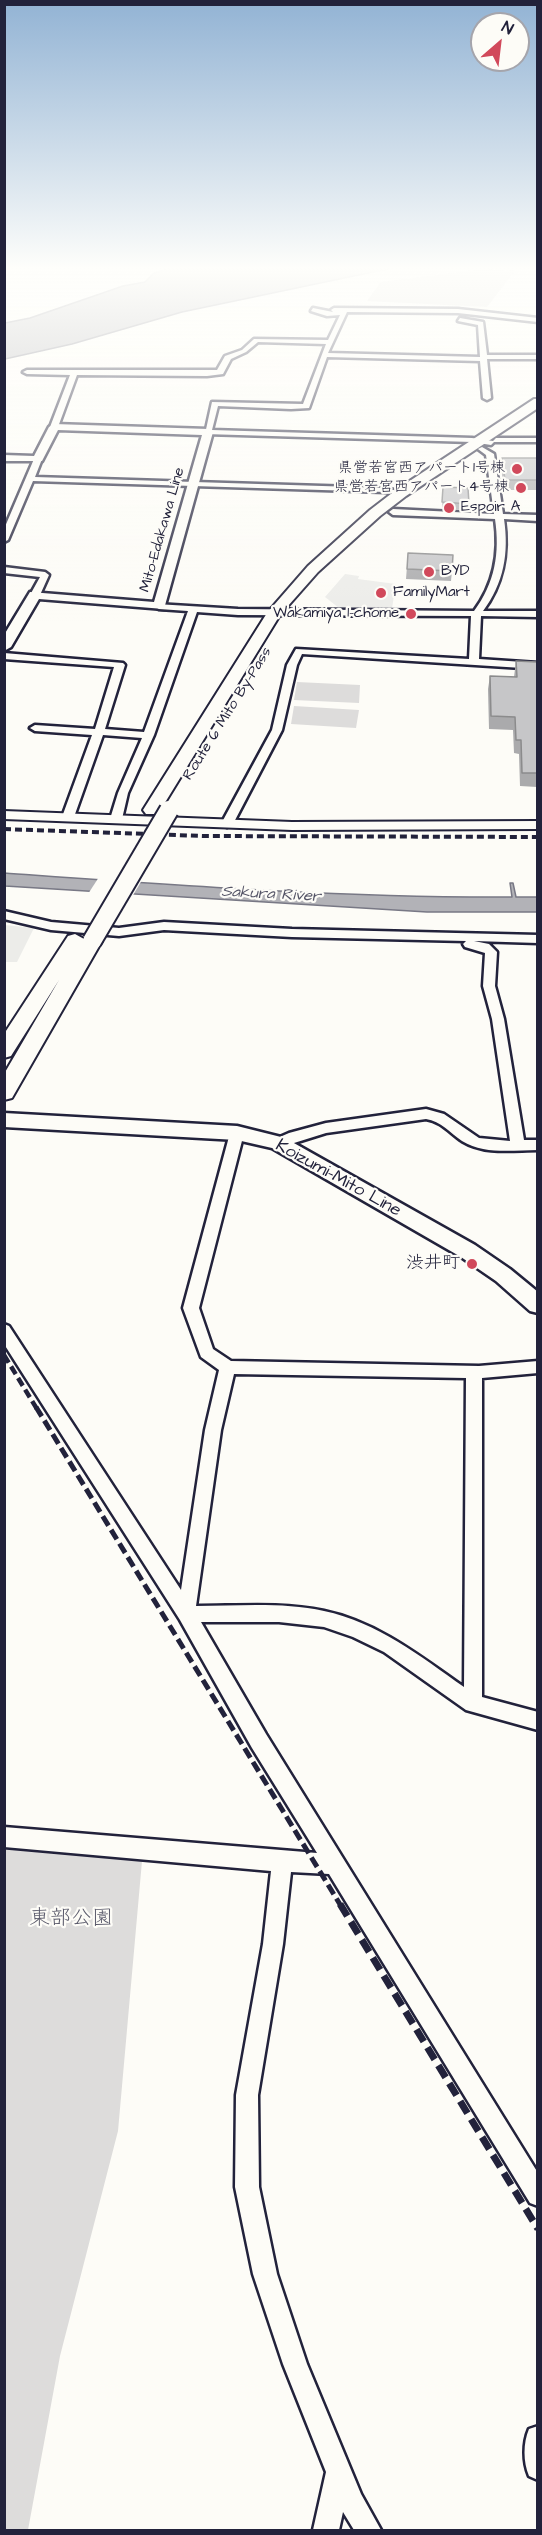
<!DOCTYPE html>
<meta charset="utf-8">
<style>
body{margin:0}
#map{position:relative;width:542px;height:2535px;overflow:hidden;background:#fdfcf7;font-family:"Architects Daughter",sans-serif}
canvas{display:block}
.frame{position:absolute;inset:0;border:6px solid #22223b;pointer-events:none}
.north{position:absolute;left:470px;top:12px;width:60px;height:60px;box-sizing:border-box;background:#fdfcf7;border:2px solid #a5a5ac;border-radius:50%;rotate:28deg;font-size:16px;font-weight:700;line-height:24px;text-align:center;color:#22223b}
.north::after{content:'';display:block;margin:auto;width:21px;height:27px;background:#d1495b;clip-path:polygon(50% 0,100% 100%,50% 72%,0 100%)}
</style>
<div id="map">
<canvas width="542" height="2535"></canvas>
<div class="frame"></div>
<div class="north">N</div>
</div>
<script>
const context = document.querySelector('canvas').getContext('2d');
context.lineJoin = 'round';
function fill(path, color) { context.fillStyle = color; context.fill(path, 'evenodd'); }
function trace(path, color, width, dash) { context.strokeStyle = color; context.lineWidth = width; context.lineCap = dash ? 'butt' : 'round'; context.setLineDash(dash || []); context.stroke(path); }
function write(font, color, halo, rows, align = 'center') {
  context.font = font + ' "Architects Daughter","Klee One",sans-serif'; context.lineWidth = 4.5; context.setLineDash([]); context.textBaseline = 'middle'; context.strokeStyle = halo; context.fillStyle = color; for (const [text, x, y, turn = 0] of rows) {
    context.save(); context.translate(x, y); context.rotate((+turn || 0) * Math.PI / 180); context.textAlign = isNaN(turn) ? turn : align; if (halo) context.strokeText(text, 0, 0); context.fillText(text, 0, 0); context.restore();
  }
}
const built = new Path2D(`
 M345,574L359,576L358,579L396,584L392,608H339L325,597Z
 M5,925L34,928L17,962H5Z`);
const green = new Path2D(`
 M483,269L515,271L487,307L367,301L381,282Z
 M297,682L360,685L359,703L294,700Z
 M294,706L359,710L356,728L291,724Z
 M5,1848L142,1861L118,2131L60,2356L28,2530H4Z`);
const water = new Path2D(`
 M169,269H387L182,312L72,344L5,359V323L30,318L123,286L145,282L154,273Z
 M4,873C173,885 343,898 512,897L510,883H513L516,897H537V912H427L5,886Z`);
const pier = new Path2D(`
 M99,877L142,880L132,897L88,894Z`);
const minor = new Path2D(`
 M313,308L333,312L331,310L334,308L458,309L538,318V322L458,313L347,312L328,353L480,357L478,325L458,321L460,318L483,322L487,355H538V359H487L491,398L487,400L483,398L480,361L327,357L309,408L291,409L218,406L212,430L472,438L493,441L496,438H538V442H494L491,445L472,442L205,434L212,402L303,404L326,344L258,342L246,352L231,359L223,374L207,376L77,375L58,427L54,429L50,427L70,375L27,374L23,372L27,370H217L225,356L242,350L254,339L328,340L340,315L327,316L311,311Z
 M482,447L494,454L503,514L538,515V521L504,519C509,553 504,583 483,611H538V617L481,616L479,659L538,663V669L302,654L297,665L282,730L233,824L227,827L221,824L272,730L287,665L296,649L469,659L471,616L238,615L197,612L154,735L128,793L122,819L116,822L110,819L118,793L142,738L103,735L74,817L68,820L64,819L62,817L92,735L35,731L30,728L35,725L95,729L114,667L4,659V653L123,663L125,665L105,729L144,732L188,611L159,609L154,606L156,604L238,609L474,611C495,583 500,553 495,519L393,515L389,512L393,509L494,514L486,455L478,449Z
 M38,457L42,459L35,477L386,488L405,493L401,495L386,492L33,481L8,540L4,542V529L34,459Z
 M4,567L45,572L49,575L40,595L35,598L30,595L40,577L4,573Z
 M4,911L51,922L119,928L164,922L292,929L538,935V943L474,941L489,944L497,952L495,986L504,1019L524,1140H538V1150C513,1150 485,1155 462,1141C450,1133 441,1121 426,1119L326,1133L278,1148L271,1143L273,1140L289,1133L326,1123L426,1109L444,1114L479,1138L510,1141L492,1019L483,986L485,953L465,947L463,944L466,941L292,937L164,930L119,936L51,930L4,919Z
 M237,1128L244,1133L199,1308L213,1349L231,1361L479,1366L538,1361V1373L482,1378V1697L538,1712V1730L466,1710L384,1652L353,1637L324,1627L279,1622H201L266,1734L538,2173V2206L530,2203L329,1874L291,1872L283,1944L258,2095L259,2187L277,2274L307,2364L361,2494L381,2530H354L343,2512L339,2530H313L326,2472L283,2364L253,2274L235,2187L236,2095L263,1944L271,1871L4,1847V1827L317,1853L252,1748L180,1620L4,1344V1324L9,1326L181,1590L205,1430L219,1370L201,1357L183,1308L230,1133ZM234,1374L466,1378L464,1687C420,1656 377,1622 324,1611C283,1602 238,1606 196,1606L221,1430Z
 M538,2426V2480L529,2476C523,2462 523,2443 529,2429Z`);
const tertiary = new Path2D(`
 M4,811L292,822L538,821V829L292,830L4,819Z`);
const secondary = new Path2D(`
 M54,424L208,429L213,432L164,609L39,599L11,647L4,651V635L30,592L154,602L202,435L58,430L42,461H4V455L34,456L49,427Z
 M4,1113L237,1126L285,1138L475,1245L510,1269L538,1292V1313L530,1311L496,1281L461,1257L272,1148L237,1140L4,1127Z`);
const trunk = new Path2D(`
 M534,399H538V408L406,496L380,516L318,572L280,615L158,814H146L143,810L267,613L308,566L370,510L396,490Z
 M75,934L84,939L92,935L99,937L102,941L12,1098L4,1100V1074L59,980L11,1056L4,1058V1034L68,936Z`);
const railFar3 = new Path2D(`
 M4,829L204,836L538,837`);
const railFar2 = new Path2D(`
 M4,1355L37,1409`);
const railFar1 = new Path2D(`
 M36,1407L341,1906`);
const rail = new Path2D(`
 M340,1904L538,2229`);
const trunkBridge = new Path2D(`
 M92,941L169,810`);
const wall = new Path2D(`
 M502,458H537V490H504L501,468Z
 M443,487L469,504V510L442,509Z
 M408,553L452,571L451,581L406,579Z
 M516,661L537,662V787L520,786L519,754L514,753L513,730L489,729L488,689L490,676L514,677Z`);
const building = new Path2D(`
 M502,458H537V480H505Z
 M443,487L468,488L469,504L442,502Z
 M408,553L453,555L452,571L407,569Z
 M516,661L537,662V773H522L521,740H516L515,717L491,716L490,676L517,677Z`);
const markers = [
 [517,469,6,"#d1495b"],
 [521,488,6,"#d1495b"],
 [449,508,6,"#d1495b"],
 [429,572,6,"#d1495b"],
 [381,593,6,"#d1495b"],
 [411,614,6,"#d1495b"],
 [472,1264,6,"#d1495b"]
];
const farPoinames = [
 ["県営若宮西アパート1号棟",505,469],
 ["県営若宮西アパート4号棟",509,488],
 ["Espoir A",461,508,"left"],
 ["BYD",441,572,"left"],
 ["FamilyMart",393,593,"left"],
 ["Wakamiya 1-chome",399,614]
];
const farStreetnames = [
 ["Mito-Edakawa Line",163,530,-74],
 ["Route 6 Mito By-Pass",228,714,-58]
];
const farWaternames = [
 ["Sakura River",271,895,3]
];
const streetNames = [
 ["Koizumi-Mito Line",338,1179,29]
];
const poiNames = [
 ["渋井町",460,1264]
];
const nearParknames = [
 ["東部公園",71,1920]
];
fill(built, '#ecece9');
fill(green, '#dddcdb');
fill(water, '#b2b2b7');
trace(water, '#787885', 1.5);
fill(pier, '#fdfcf7');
trace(minor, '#22223b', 5);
trace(tertiary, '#22223b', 4);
trace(secondary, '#22223b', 5);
trace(trunk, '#22223b', 4);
fill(minor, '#fdfcf7');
fill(tertiary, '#fdfcf7');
fill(secondary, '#fdfcf7');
fill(trunk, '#fdfcf7');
trace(railFar3, '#22223b', 4, [7, 4]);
trace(railFar2, '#22223b', 4.5, [9, 4.5]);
trace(railFar1, '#22223b', 5, [11, 5]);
trace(rail, '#22223b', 7, [14, 7]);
trace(trunkBridge, '#22223b', 22, []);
trace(trunkBridge, '#fdfcf7', 18);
fill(wall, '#aaaaac');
fill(building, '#c6c6c8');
trace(building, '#8b8b8c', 1.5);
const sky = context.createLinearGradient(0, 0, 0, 624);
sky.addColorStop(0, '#92b3d4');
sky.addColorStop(0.43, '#fefefb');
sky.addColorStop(1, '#fefefb00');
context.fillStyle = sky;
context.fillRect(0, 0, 542, 624);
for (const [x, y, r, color] of markers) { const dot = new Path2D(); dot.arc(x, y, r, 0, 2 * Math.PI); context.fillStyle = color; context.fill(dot); trace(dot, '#fdfcf7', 2); }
write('15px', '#22223b', '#fdfcf7', farPoinames, 'right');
write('15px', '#22223b', '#fdfcf7', farStreetnames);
write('italic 16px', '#545466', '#fdfcf7', farWaternames);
write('18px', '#22223b', '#fdfcf7', streetNames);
write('18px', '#22223b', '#fdfcf7', poiNames, 'right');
write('21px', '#5a5a6b', '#fdfcf7', nearParknames);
</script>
